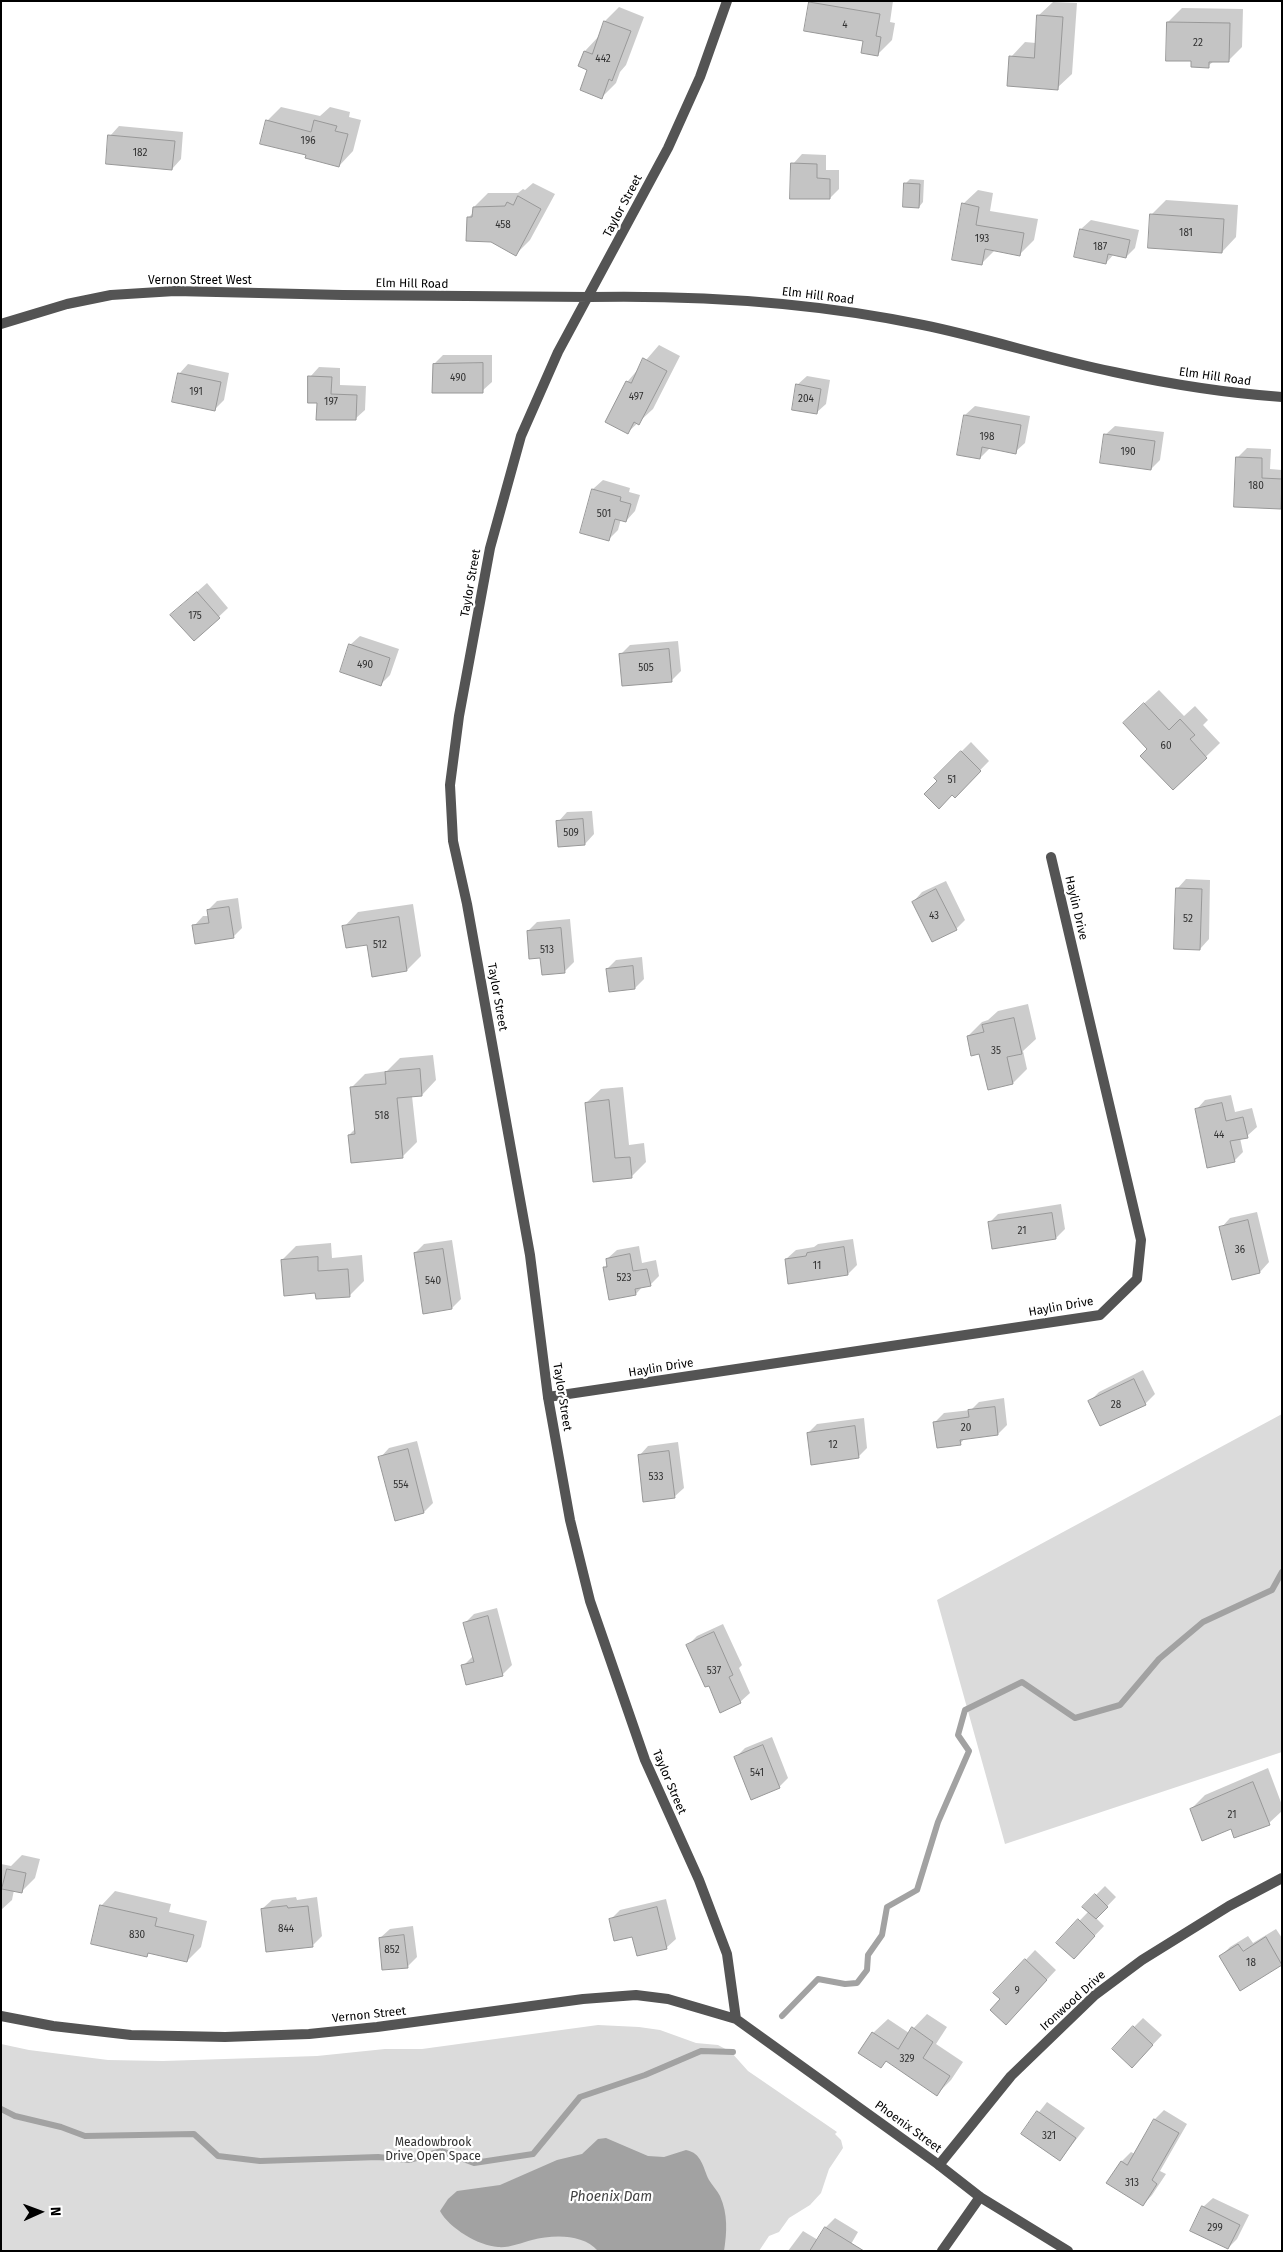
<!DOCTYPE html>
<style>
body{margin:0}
#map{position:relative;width:1283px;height:2252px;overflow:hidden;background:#fff;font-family:"Fira Sans",sans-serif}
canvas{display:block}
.frame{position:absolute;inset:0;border:2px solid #000;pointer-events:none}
.north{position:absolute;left:15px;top:2187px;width:50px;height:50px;-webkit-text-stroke:4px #fff;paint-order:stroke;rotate:88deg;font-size:14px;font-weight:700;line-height:20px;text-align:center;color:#000}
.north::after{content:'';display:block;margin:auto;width:18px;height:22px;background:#000;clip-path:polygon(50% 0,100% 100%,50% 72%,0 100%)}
</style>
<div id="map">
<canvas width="1283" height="2252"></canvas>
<div class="frame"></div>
<div class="north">N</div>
</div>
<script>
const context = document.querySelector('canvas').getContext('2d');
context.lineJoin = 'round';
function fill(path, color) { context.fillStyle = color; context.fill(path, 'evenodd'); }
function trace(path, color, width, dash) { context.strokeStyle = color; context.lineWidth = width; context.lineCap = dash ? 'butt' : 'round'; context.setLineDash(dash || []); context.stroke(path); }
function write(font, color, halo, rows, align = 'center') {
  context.font = font + ' "Fira Sans",sans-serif'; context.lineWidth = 4.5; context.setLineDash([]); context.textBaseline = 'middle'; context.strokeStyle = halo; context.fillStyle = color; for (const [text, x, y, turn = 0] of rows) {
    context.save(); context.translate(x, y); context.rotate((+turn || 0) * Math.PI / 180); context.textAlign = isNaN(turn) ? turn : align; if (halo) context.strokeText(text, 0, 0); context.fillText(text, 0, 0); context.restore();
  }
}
const green = new Path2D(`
 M1282,1414V1752L1005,1844L937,1600Z
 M598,2025L639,2027L660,2030L696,2043L718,2045L731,2052L748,2071L837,2132L835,2134L841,2140L843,2148L829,2169L821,2193L810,2205L789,2218L779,2232L769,2236L759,2251H1V2044L29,2050L108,2060L163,2061L317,2056L385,2049H422Z`);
const water = new Path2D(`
 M606,2138L648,2156L664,2157L686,2150C702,2153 703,2168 709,2180C712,2185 717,2190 720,2196C728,2214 727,2232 724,2251H598C582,2233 552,2235 532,2240C521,2243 509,2248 498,2247C479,2246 449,2228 440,2211L448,2199L457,2191L500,2185L557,2160L582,2154L598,2139Z`);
const shadow = new Path2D(`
 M811,1H893L890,22L895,23L892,40L877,55L864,40Z
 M1053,2L1077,3L1072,74L1057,88L1011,57L1025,42L1036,43L1038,16Z
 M619,7L644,17L626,65L620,72L616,83L602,97L589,69L585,51L599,36L605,21Z
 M1182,8L1243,9L1242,47L1228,61H1214L1208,66L1192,60L1168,22Z
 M281,107L320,116L330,107L350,112L349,117L361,120L353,151L339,166L307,155L267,121Z
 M119,126L183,132L181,159L172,169L110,136Z
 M802,154L826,155V170H839V189L830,198L793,164Z
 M910,179L924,180L923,202L919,207L905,184Z
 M533,183L555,194L530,240L516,254L468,218L474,212V207L488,193H518L523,189L525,190Z
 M978,190L993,193L990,211L1038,219L1034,240L1020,254L995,250L982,263L963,204Z
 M1166,200L1238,205L1236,237L1222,252L1152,214Z
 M1091,220L1139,230L1135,248L1126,257L1114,254L1106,263L1081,229Z
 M659,345L680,356L653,409L628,432L607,421L628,381Z
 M443,355H492V382L482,391L434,364Z
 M188,364L229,373L224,400L214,410L179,374Z
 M319,367L340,368V385L366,386L365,410L355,419L318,402L310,377Z
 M807,376L830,380L826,404L816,413L797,385Z
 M975,406L1030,416L1025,443L1015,452L990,448L980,458L958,454L965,415Z
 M1115,426L1164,432L1160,460L1151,469L1105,435Z
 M1247,448L1271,449L1270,469L1282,470L1281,508L1237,458Z
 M603,480L630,488L629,492L640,495L635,511L626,521L621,519L618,530L608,540L581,532L593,489Z
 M207,583L228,608L194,640L181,606Z
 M360,636L399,649L390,675L380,685L350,645Z
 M678,641L681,671L672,680L620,655L630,645Z
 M1159,690L1184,716L1195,706L1208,720L1203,725L1220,743L1173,789L1149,749L1138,709Z
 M971,742L989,761L955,796L935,778Z
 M592,811L594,834L585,844L558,822L567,812Z
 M1186,879L1210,880L1209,939L1200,949L1177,889Z
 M946,881L965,920L956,929L913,902L922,892Z
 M238,898L242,928L233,937L194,926L203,916H209L208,910L217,901Z
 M413,904L421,956L407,970L344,927L358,912Z
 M570,919L574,962L564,972L541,956L528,931L537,922Z
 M642,957L644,979L635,988L607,969L616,960Z
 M1028,1004L1036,1039L1023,1051L1027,1069L1013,1083L980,1052L968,1036L982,1022L988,1020L998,1011Z
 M433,1055L436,1080L422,1095L412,1096L417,1142L403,1156L349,1135L355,1129L351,1088L365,1074L387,1071L400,1058Z
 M623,1087L629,1145L644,1143L646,1162L632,1176L594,1180L586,1103L601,1089Z
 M1231,1095L1235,1112L1252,1108L1257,1127L1247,1136L1240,1138L1243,1152L1234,1161L1196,1110L1205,1100Z
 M1061,1204L1065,1229L1056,1238L989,1223L998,1214Z
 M1257,1212L1269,1262L1260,1272L1221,1228L1230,1218Z
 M853,1239L857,1265L848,1274L786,1259L796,1250L814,1247L818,1244Z
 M452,1240L461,1299L452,1308L415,1253L424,1244Z
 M331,1243L332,1258L362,1255L364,1281L350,1295L316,1292L282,1260L296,1246Z
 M639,1246L642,1263L656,1260L659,1276L650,1285L643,1286L636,1294L604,1268L608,1264L607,1259L617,1250Z
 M1143,1370L1155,1394L1145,1404L1101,1425L1090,1401L1099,1392Z
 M1004,1398L1007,1425L998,1434L965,1438L960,1444L935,1422L944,1413L971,1410L979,1402Z
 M864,1418L867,1448L858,1457L808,1433L817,1424Z
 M417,1441L433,1503L424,1512L380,1458L389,1448Z
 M678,1442L684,1488L674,1497L639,1456L648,1446Z
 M497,1608L512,1665L503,1674L463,1666L473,1656L465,1623L474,1614Z
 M723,1624L742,1665L739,1668L750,1693L740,1702L709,1684L688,1645L697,1636Z
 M772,1737L788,1778L779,1787L736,1757L745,1748Z
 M1268,1768L1282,1805V1811L1269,1823L1232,1828L1191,1809L1205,1795Z
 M22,1855L40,1859L35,1878L21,1892L14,1890L12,1900L1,1910V1864L11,1866Z
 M1105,1886L1116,1897L1096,1918L1104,1926L1083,1948L1058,1943L1089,1911L1084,1907Z
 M115,1891L171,1904L169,1912L207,1921L201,1947L187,1961L150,1952L146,1955L101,1906Z
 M296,1897L297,1900L317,1897L322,1936L312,1946L262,1909L272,1900Z
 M666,1899L676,1939L666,1948L633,1935L610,1920L620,1910Z
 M413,1926L417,1957L407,1967L380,1938L390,1929Z
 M1276,1929L1282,1938V1964L1241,1989L1221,1956L1230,1947L1248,1936L1253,1943Z
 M1035,1950L1056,1970L1015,2014L995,1993Z
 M927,2014L947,2027L936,2044L963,2062L951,2080L937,2094L887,2060L860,2053L873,2033L888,2019L909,2033Z
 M1143,2018L1162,2035L1141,2057L1134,2027Z
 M1047,2102L1085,2128L1060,2160L1022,2134Z
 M1164,2110L1187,2124L1160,2171L1166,2174L1152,2195L1143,2205L1108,2183L1122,2161L1131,2152L1135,2154L1155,2119Z
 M1213,2198L1249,2215L1237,2239L1228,2248L1203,2207Z
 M835,2218L858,2232L847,2251H788L803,2231L818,2240L826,2227Z`);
const stream = new Path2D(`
 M782,2016L818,1979L845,1984L857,1983L867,1970L868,1955L882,1935L887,1907L917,1890L938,1822L969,1751L958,1735L965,1710L1022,1682L1075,1718L1120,1705L1159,1659L1203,1622L1272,1590L1282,1572
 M1,2109L15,2116L61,2127L85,2136L194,2134L218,2156L260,2161L378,2157L409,2160L442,2151L474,2163L533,2154L580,2097L645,2075L701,2051L733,2052`);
const building = new Path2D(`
 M809,2L880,14L876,36L881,37L878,56L861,53L863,41L804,31Z
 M1037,15L1063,17L1058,90L1007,86L1009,56L1034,58Z
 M604,21L631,31L612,81L609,79L602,99L580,90L587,70L578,66L584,51L592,54Z
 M1167,22L1230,23L1229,62H1209V68L1191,67V61H1166Z
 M266,120L311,132L314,120L337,126L335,131L348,134L339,167L305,158L306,155L260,144Z
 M108,135L175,141L172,170L106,164Z
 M791,163L817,164V178L830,179V199H790Z
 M904,183L920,184L919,208L903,207Z
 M518,196L541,209L516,256L491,242L466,241L467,217H472L473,207L505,206L507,202L513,205Z
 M962,203L979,207L976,225L1024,233L1020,256L985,249L982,265L952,260Z
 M1150,214L1224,219L1222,253L1148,248Z
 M1080,229L1130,240L1126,258L1108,254L1106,264L1074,257Z
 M643,358L667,371L639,425L634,422L628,434L605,422L626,381L631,383Z
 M483,363V393H432L433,364Z
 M178,373L221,382L215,411L172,402Z
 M308,376L332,377L331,394L357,395L356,420H316L317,403H308Z
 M796,384L821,389L817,414L792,410Z
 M964,415L1021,425L1016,454L982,447L980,459L957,455Z
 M1104,434L1155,441L1151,470L1100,463Z
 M1236,457L1262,458V478L1282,479L1281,509L1234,507Z
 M592,489L621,497L620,501L631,504L626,522L615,519L609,541L580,533Z
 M197,592L220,618L194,641L170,615Z
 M349,644L390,658L381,686L340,672Z
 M669,649L672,682L622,686L619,654Z
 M1144,703L1169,730L1180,719L1195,735L1190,739L1207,758L1173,790L1140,756L1147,749L1123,723Z
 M961,751L981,771L955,798L952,795L939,809L924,794L937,781L934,778Z
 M583,819L585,845L558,847L556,821Z
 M1176,888L1202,889L1200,950L1174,949Z
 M936,889L957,930L932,942L912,902Z
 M229,907L234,938L195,944L192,925L209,923L207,910Z
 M399,917L407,971L372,977L367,945L346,948L342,926Z
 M561,928L565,973L542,975L540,958L529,959L527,931Z
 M633,966L635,989L609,992L606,969Z
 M1014,1018L1022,1054L1007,1057L1013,1084L988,1090L979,1054L971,1056L967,1036L984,1032L982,1025Z
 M420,1069L422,1096L397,1098L403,1158L351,1163L348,1135L355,1134L350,1087L386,1084L385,1072Z
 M609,1100L615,1158L630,1157L632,1178L593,1182L585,1103Z
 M1222,1103L1226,1121L1243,1117L1248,1138L1230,1141L1235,1162L1207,1168L1195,1109Z
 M1052,1213L1056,1239L992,1249L988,1222Z
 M1248,1220L1260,1273L1232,1280L1219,1227Z
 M844,1247L848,1275L788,1284L785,1259L806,1256L807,1253Z
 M443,1249L452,1309L423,1314L414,1253Z
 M630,1254L633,1271L647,1269L651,1286L635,1289L636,1295L609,1300L603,1267H607L606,1259Z
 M318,1257V1271L348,1269L350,1297L316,1299L315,1293L284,1296L281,1260Z
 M1134,1379L1146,1405L1100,1426L1088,1401Z
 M995,1407L998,1435L960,1440L961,1445L937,1448L933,1422L969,1417L968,1410Z
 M855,1426L859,1458L811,1465L807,1433Z
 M408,1449L424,1513L395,1521L378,1457Z
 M669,1451L675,1498L643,1502L638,1455Z
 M488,1616L503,1676L466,1685L461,1665L474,1662L463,1623Z
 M714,1632L733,1675L729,1677L741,1703L720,1713L709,1686L705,1687L686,1645Z
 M763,1745L780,1788L751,1800L734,1757Z
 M1253,1782L1270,1825L1234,1838L1231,1829L1202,1841L1190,1809Z
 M7,1869L26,1873L22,1893L2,1889Z
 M1095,1894L1108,1907L1096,1919L1082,1907Z
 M100,1905L157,1918L155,1926L194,1935L187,1962L148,1953L147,1957L91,1944Z
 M287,1906L288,1908L308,1906L313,1947L266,1952L261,1909Z
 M657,1907L667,1949L637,1956L632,1937L614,1941L609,1919Z
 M1078,1919L1095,1936L1074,1959L1056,1943Z
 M404,1935L408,1968L382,1970L379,1938Z
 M1266,1937L1282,1965L1240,1991L1219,1956L1238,1944L1243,1951Z
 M1025,1959L1047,1980L1006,2025L990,2010L1000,1999L993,1993Z
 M1133,2026L1153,2045L1132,2068L1112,2049Z
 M912,2027L933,2042L923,2058L950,2076L937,2096L886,2061L881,2068L858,2053L872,2032L898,2049Z
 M1037,2111L1076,2138L1060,2161L1021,2134Z
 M1154,2119L1179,2133L1152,2180L1157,2184L1143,2206L1106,2183L1121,2161L1127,2165Z
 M1202,2206L1240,2225L1228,2249L1190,2231Z
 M825,2227L864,2251H810Z`);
const minor = new Path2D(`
 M589,297C701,295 813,302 923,325C987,338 1050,359 1114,372C1169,384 1225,393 1282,397
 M548,1397L1100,1315L1137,1279L1141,1240L1051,857
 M939,2165L1011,2076L1095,1995L1142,1960L1229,1906L1282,1878
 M942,2251L980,2197`);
const tertiary = new Path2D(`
 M727,1L700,77L668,148L558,352L521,436L490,548L459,716L450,785L453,841L467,904L530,1255L548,1397L570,1520L590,1601L645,1760L699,1880L727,1954L736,2019
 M1,324L67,304L111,295L175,291L343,295L589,297
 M1,2016L53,2026L131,2035L225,2037L309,2034L377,2027L583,1999L636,1995L668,1999L736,2019L939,2165L980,2197L1068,2251`);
const numberNames = [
 ["4",845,25],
 ["22",1198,43],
 ["442",603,59],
 ["196",308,141],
 ["182",140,153],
 ["458",503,225],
 ["181",1186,233],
 ["193",982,239],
 ["187",1100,247],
 ["490",458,378],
 ["191",196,392],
 ["497",636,397],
 ["204",806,399],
 ["197",331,402],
 ["198",987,437],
 ["190",1128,452],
 ["180",1256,486],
 ["501",604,514],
 ["175",195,616],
 ["490",365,665],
 ["505",646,668],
 ["60",1166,746],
 ["51",952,780],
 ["509",571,833],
 ["43",934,916],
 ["52",1188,919],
 ["512",380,945],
 ["513",547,950],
 ["35",996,1051],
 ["518",382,1116],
 ["44",1219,1135],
 ["21",1022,1231],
 ["36",1240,1250],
 ["11",817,1266],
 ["523",624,1278],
 ["540",433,1281],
 ["28",1116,1405],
 ["20",966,1428],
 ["12",833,1445],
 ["533",656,1477],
 ["554",401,1485],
 ["537",714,1671],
 ["541",757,1773],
 ["21",1232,1815],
 ["844",286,1929],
 ["830",137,1935],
 ["852",392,1950],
 ["18",1251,1963],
 ["9",1017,1991],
 ["329",907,2059],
 ["321",1049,2136],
 ["313",1132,2183],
 ["299",1215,2228]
];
const streetNames = [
 ["Taylor Street",623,206,-62],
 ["Vernon Street West",200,281],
 ["Elm Hill Road",412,284,1],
 ["Elm Hill Road",818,296,7],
 ["Elm Hill Road",1215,377,8],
 ["Taylor Street",471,583,-80],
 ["Haylin Drive",1076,908,77],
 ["Taylor Street",497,997,80],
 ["Haylin Drive",1061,1307,-10],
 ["Haylin Drive",661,1368,-9],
 ["Taylor Street",562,1397,81],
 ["Taylor Street",669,1782,67],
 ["Ironwood Drive",1073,2001,-42],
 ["Vernon Street",369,2015,-6],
 ["Phoenix Street",908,2127,36]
];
const parkNames = [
 ["Meadowbrook",433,2143],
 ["Drive Open Space",433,2157]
];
const waterNames = [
 ["Phoenix Dam",611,2197]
];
fill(green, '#dbdbdb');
fill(water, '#a2a2a2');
fill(shadow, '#0003');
trace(stream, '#a2a2a2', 6);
fill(building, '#c4c4c4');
trace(building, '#989898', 1);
trace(minor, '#545454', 10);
trace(tertiary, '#545454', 10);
write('10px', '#313131', null, numberNames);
write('12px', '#000', '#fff', streetNames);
write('12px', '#323232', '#fff', parkNames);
write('italic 14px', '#434343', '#fff', waterNames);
</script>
